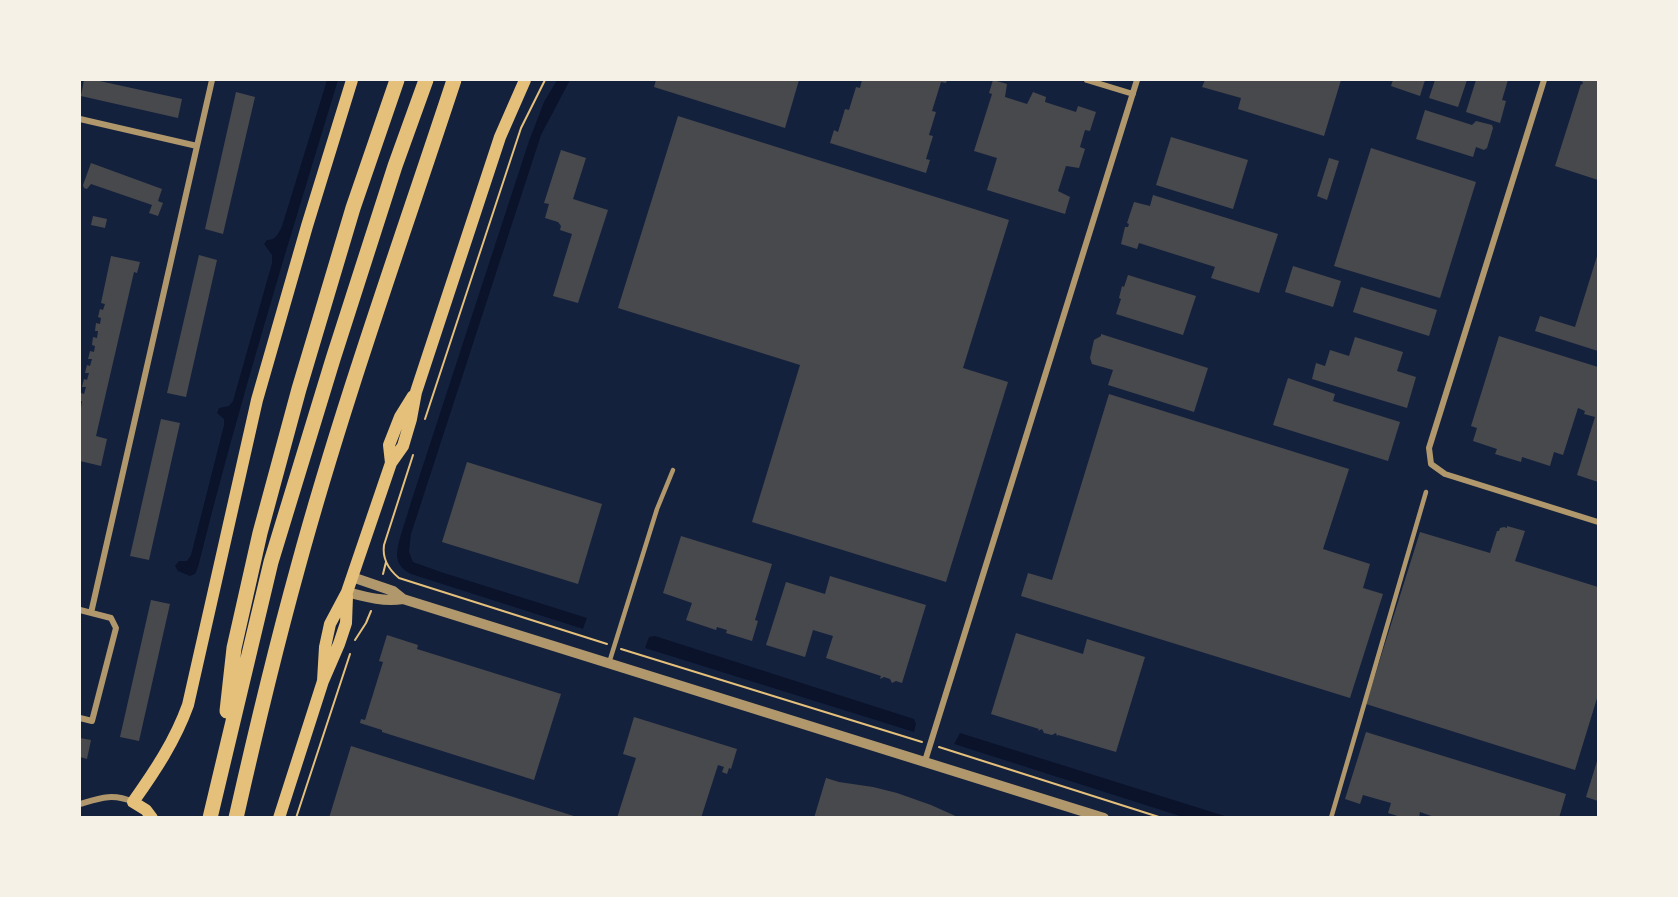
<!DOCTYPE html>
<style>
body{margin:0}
#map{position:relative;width:1678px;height:897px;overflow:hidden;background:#14213d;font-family:Poppins,sans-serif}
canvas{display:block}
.frame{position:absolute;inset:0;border:81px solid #f6f1e7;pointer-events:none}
</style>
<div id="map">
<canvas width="1678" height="897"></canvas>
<div class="frame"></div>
</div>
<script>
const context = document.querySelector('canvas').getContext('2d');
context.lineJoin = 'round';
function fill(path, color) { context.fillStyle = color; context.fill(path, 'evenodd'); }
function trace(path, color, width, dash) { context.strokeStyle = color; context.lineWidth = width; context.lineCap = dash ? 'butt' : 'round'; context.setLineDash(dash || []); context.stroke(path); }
const water = new Path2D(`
 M327,80H338C289,241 239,403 198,567L195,574L190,576L178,571L175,566L179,561H187L191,555L224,425V419L217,413L219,408L229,406L233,401L272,263V255L264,244L267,240C276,240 278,234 282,226Z
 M557,80H570L541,135L411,534L409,552L413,562L441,572L587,618L583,629L411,574C391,564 397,549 402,531C405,522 408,512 411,502L529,141L544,102Z
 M655,636L914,719L916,724L914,732L645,648L649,637Z
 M960,733L1228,817H1183L954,744Z`);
const building = new Path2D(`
 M84,80H95L182,99L178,118L81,96Z
 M656,80H799L785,128L654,87Z
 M862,80H947L946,83L941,82L932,111L936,112L929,135L933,136L926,159L930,160L926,173L830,143L834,130L838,132L845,109L849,110L856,87L860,88Z
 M993,80L1007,84L1005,97L1027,104L1033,92L1046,97L1045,102L1076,112L1078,106L1096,112L1090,131L1085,130L1080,147L1085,149L1079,168L1066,166L1058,191L1070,197L1065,214L987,190L997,158L974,151L992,94L989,93Z
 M1205,80H1341L1324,136L1238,109L1241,98L1202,87Z
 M1393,80H1425L1420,96L1391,86Z
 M1435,80H1467L1458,107L1429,98Z
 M1476,80H1508L1502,100L1506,101L1500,123L1466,112Z
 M1578,80H1598V180L1555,166L1581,84L1582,85L1583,82Z
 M236,92L255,97L223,234L205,229Z
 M1425,110L1472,125L1476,121L1492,125L1493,128L1487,148L1484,150L1476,147L1473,157L1416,139Z
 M678,116L1009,220L963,368L1008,382L946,582L752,522L800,365L618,308Z
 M1171,137L1248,160L1233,209L1156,185Z
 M1371,148L1476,182L1440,298L1334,266Z
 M561,150L586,158L573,199L608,210L578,303L553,296L572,234L560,230L561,226L558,222L545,218L549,204L544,203Z
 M1329,158L1339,161L1327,200L1317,196Z
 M91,163L162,189L158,201L163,203L158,216L149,213L152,205L91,184L87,189L84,188L83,185Z
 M1153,195L1278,234L1259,293L1211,278L1215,267L1139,243L1137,249L1121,244L1125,227H1128L1129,224L1127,223L1134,202L1150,206Z
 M93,216L107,219L105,228L91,225Z
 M1598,253V351L1535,331L1540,316L1575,327Z
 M199,255L217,260L186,397L167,393Z
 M111,256L140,262L137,273L134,272L96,436L107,439L101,466L80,461V408H81L82,401H80V397L81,393L84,394L86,387H82L84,379L87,380L89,373H85L87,365L90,366L92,359H88L90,351L94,352L95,346L92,345L93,337L97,338L98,331H95L96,323L100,324L101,318L98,317L100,309L103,310L105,304L101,303Z
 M1293,266L1341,281L1333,307L1285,292Z
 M1128,275L1196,296L1183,335L1116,314L1121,299L1119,298L1122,286L1124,287Z
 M1361,287L1437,310L1429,336L1353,312Z
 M1101,334L1208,368L1194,412L1108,385L1113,370L1092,364L1090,358L1094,340L1101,336Z
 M1499,336L1598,367V482L1577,475L1595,417L1584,414L1585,411L1578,408L1563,455L1554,452L1550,466L1522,457L1521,462L1495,454L1497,449L1473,441L1477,428L1471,426Z
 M1355,337L1403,352L1397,371L1416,377L1407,408L1312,379L1316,363L1325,366L1330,350L1349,356Z
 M1288,378L1335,394L1333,401L1400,422L1388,461L1273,425Z
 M1109,394L1349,469L1323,549L1370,564L1363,588L1383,594L1350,698L1021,596L1028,573L1052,580Z
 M161,419L180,423L149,560L130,556Z
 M467,462L602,504L578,584L442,542Z
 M1507,526L1525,531L1515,561L1598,587V695L1575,770L1366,704L1420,532L1490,553L1497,531H1499L1500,528L1504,527L1507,528Z
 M681,536L772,564L755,620L758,621L752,641L726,633L727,630L717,627L716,630L686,620L692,603L663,593Z
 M830,576L926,605L902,683L896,681L892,683L890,679L884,677L880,679L881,676L826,658L833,636L813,630L805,657L766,645L786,582L825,594Z
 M151,600L170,604L139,741L120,737Z
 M1016,633L1083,654L1087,639L1145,657L1116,752L1058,735L1057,736L1056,733L1052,735L1044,733L1042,729L1038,731L1039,729L991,714Z
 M387,635L418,645L417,649L561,694L534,780L382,732V730L360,723L361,719L365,720L383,662L379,661Z
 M634,717L737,749L731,769L729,768L727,774L722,772L724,767L718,765L701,818H617L636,758L623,754Z
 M1366,732L1566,794L1559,818H1437L1420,812L1419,818H1404L1388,813L1391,803L1363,795L1360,804L1345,799Z
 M80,738L91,740L87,759L80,757Z
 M351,746L577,817V818H329Z
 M1598,758V801L1586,797Z
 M826,778L839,782L873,787L897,793L931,805L960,818H814Z`);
const path = new Path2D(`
 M425,419L521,128L545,80
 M413,455L384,545C382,559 388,569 399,578L607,644
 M383,574L386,562
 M355,640L366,623L371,611
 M621,649L922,742
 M939,747L1162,818
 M296,818L350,654`);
const service = new Path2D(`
 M609,663L657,509L673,470
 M1331,818L1426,492`);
const minor = new Path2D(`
 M1087,80L1133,94
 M1544,80L1429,448L1431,464L1445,474L1598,522
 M80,119L197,146
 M80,610L111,618L116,628L92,721L80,718
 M91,613L212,80
 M925,761L1137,80
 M80,804C100,798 113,793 133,802`);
const tertiary = new Path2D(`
 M352,577L393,591L403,599L1104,818
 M347,592C366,597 383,602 403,599`);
const secondary = new Path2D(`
 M391,463L389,445L400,417L413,396
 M323,681L325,647L330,624L347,592L391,463L403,446L411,419L416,392L500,137L525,80
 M152,818L146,810L133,802C155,771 175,741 188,705L257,400L307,226L352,80
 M279,818L323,681L339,644L346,623L347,596`);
const motorway = new Path2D(`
 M227,711L234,648L260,533L299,389L353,208L397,80
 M210,818L271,562L333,359L395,166L426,80
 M236,818C255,734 275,650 298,567C343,402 401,241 454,80`);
fill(water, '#0b132b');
fill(building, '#48494c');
trace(path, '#e5c07b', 2);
trace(service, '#b1986c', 4.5);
trace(minor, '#b1986c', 6);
trace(tertiary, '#b1986c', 10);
trace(secondary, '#e5c07b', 12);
trace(motorway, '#e5c07b', 15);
</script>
